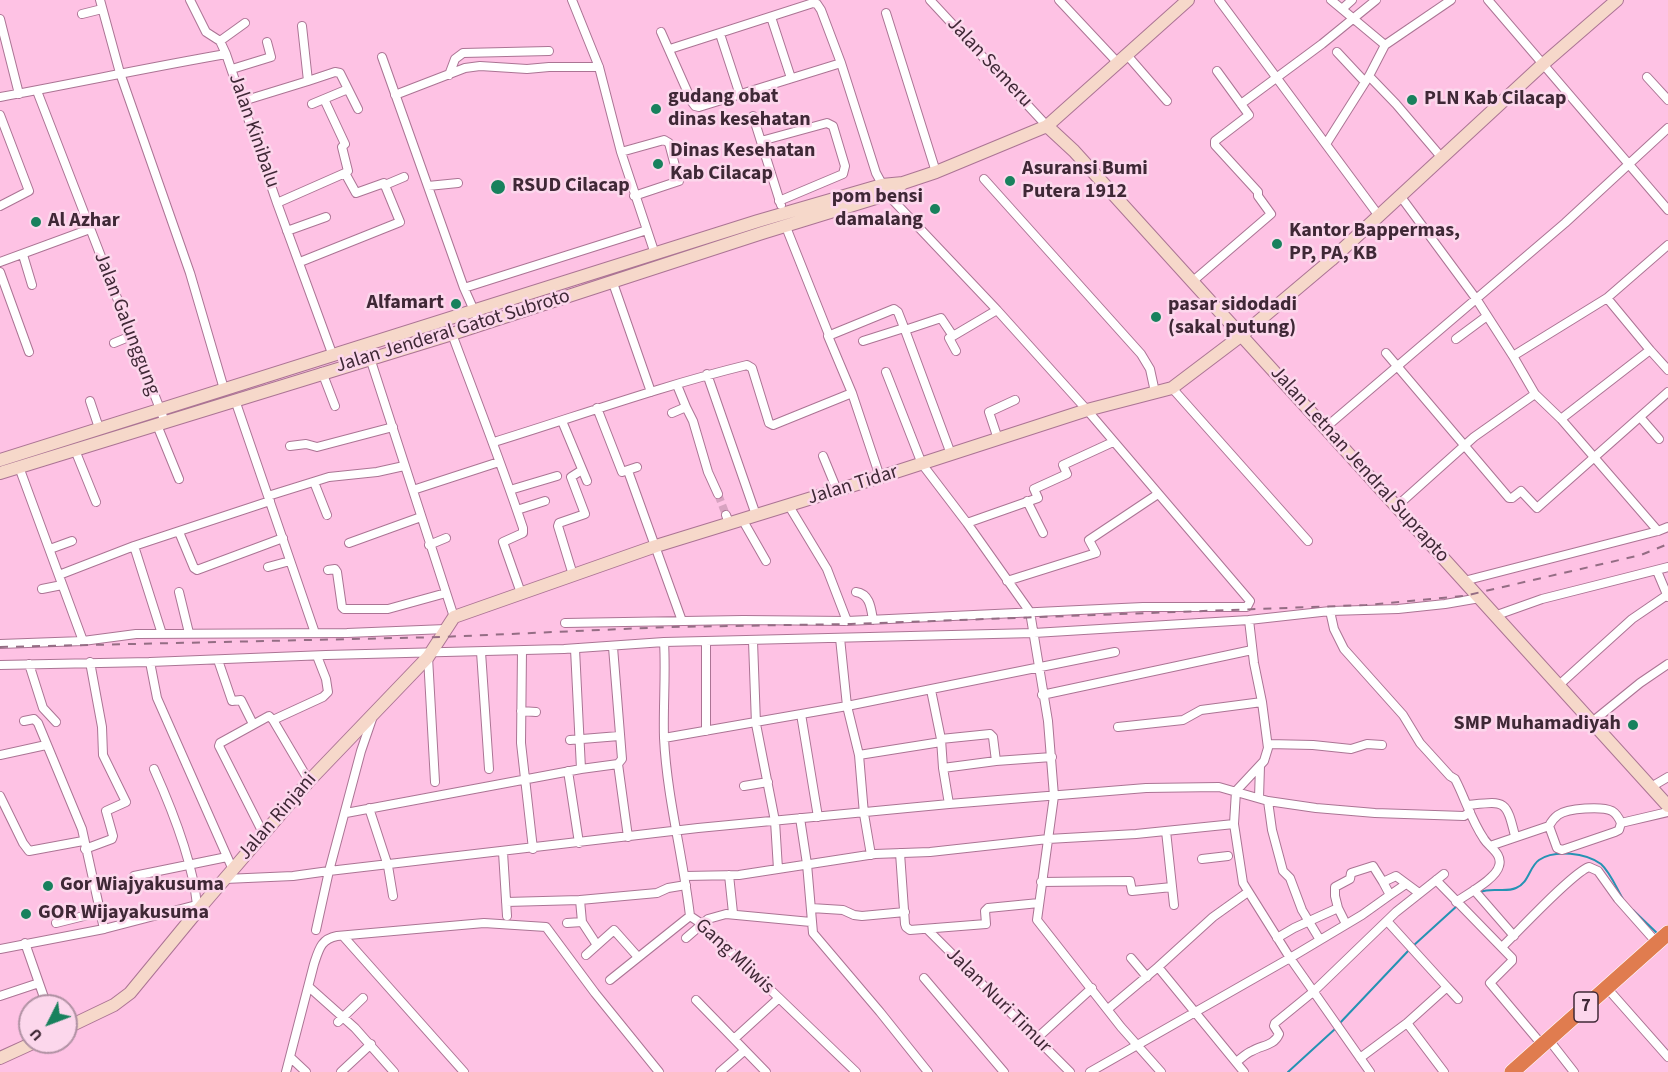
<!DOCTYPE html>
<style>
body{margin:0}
#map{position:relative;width:1668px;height:1072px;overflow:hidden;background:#fec2e4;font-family:"Source Sans 3",sans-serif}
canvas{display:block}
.north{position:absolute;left:18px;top:994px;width:60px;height:60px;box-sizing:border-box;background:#fcd7ec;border:2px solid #b091a3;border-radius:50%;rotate:228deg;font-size:16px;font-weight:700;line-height:24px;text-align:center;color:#3f2836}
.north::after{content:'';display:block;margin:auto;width:21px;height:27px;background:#18815d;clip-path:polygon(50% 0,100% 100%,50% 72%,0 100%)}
</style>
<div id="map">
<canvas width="1668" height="1072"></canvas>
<div class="north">U</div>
</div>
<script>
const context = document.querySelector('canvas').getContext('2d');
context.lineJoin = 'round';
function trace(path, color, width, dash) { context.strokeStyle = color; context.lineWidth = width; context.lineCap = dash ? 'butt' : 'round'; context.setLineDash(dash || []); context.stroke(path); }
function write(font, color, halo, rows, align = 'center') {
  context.font = font + ' "Source Sans 3",sans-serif'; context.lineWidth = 5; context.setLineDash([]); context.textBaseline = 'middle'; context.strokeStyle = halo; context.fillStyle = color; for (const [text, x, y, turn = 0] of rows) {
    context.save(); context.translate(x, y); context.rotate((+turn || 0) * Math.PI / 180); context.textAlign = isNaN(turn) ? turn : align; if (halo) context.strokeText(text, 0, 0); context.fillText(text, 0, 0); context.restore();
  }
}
const stream = new Path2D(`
 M1480,892C1492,887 1505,893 1516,888C1529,883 1529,867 1539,860C1555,849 1586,853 1601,864C1610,872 1617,889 1623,899
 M1633,910L1659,935
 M1413,946L1458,905
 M1339,1024L1409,950
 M1288,1072L1335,1029`);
const streetTunnel = new Path2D(`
 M718,494L726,515`);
const street = new Path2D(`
 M100,0L120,73L190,273L224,389
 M190,0L206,32L220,41L226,54
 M572,0L599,67L621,152L655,254
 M930,0L1047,126
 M1059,0L1118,63
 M1219,0L1379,216
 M1488,0L1668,210
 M1342,9L1352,0
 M886,13L936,172
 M82,14L102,9
 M771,17L791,78
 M0,19L19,94
 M302,26L308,81L335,72L340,73L358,109
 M720,34L740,95
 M220,41L245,23
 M1385,45L1451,0
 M670,49L813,3L817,4L821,10L841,63
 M1337,52L1365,82
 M1127,55L1167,101
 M382,57L464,288L480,324
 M232,69L271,57L267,42
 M449,75L455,59L463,53L549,51
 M1369,76L1396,104L1442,158
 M1647,77L1668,100
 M37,91L165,422
 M395,95L465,68L480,66L527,69L549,67H599
 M0,97C76,83 151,67 226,54L277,203L333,356
 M243,101L308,81
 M312,104L324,99
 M1241,104L1322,44L1376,0
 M0,115L29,191L0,206
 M753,116L781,205
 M761,141L827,123L833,126L845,166L843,174L779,201
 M1326,144L1369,76L1385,45L1331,0
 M621,152L664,140L669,143L679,181L634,196
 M984,179L1141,354L1150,369L1155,392
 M385,185L404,177
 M428,186L458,183
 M1401,197L1477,300L1513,356L1535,394L1561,419L1658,531
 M277,203L345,173
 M786,227L829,335
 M287,231L326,217
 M23,255L32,285
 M0,262L90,229
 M300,262L400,222L384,183L356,193L345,173L348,171L342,147L345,144L324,99L348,89
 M0,272L29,352
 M1193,281L1271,214L1258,196V192L1215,145V141L1249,115L1217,71
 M613,283L651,392
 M464,288L647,230
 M452,334C476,399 501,462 523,528V533L503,542L521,593
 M953,336L949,338L956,351
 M1456,339L1487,316
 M863,341L904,328
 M114,343L131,336
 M1650,350L1668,370
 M1386,353L1509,498H1512L1521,491L1537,508L1668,392
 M1513,356L1607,298L1668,245
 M370,358L454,617
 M322,372L335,406
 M886,372L922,464L967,523L1030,612L1048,721L1054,796L1037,920L1121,1027L1161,1072
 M707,374L756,515
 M1172,388L1308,541
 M235,400L315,633
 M90,401L99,428
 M686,407L693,421L708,472L718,494
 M597,408L622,472L637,467
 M672,413L686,407L677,385
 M1640,417L1659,439
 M1561,419L1650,350L1607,298
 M562,421L587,481
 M157,425L179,479
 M1325,428L1565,223L1668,128
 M998,439L989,412L1015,400
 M494,442C578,416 661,386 747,365L752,368L769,423L773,425L852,393
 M290,446L306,444L317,447L393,427
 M75,450L96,502
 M951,454L905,330L941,318L953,336L997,310
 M823,456L837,490
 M19,467L83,641
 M628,471L682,621
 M880,477L852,393L828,336L894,309L898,312L905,330
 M314,482L327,515
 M413,490L499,462
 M510,490L557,476
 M268,496L329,477L377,472L404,466
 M1027,501L1043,533
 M789,506L827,569L847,621
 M1397,506L1474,437L1535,394
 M517,510L545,501
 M726,515L729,523
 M742,519L766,561
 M967,523L1038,498L1034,489L1067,474L1063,465L1113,442
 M179,532L194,568L197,570L283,538
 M349,543L421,517
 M429,545L446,538
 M134,546L162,634
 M50,549L72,541
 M268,567L290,561
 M328,570L335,569L337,572L342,607L344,609H388L446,593
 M1657,571L1668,597
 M59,575L134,546L270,501
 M573,575L558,526L559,523L585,514L571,477L582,470
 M1007,581L1096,553L1089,540L1158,494
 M1464,581L1658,531L1668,527
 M42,589L62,585
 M179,592L189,633
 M856,592C870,594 871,608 873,620
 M1330,611L1334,629L1344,649L1403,715L1420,743L1450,776L1455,779C1465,798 1471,820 1484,839C1489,847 1503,854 1499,866C1496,879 1467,894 1456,902
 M1497,615L1542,599L1668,567
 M565,623L743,620L847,621L1143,607H1247L1250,601L1087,410L997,310L888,195L876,173L841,63L699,107L695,106L692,102L661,32
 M840,638L847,706L859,755L864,814L871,855
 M753,641L756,724L775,821L778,869
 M664,642C666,674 663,706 664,738C667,798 683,856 690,916L702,924L856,1072
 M706,642V731
 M0,644L83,641L136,634L347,633L446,629
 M613,647L622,759L618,764L628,837
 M575,649L581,769
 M522,651L521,743L533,849
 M481,652L489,769
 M428,657L435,782
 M218,660L232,701L241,700L253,724
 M150,662L157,698L233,870
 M29,664L43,708L56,722
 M0,665L150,662L326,655L564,649L664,642L1034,633L1249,620L1330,611L1398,609L1445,604L1480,598
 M1559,685L1632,619L1667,595
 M931,690L941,739L943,768L949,804
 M1042,695L1252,650
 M521,711L536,712
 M801,714L818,817
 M372,719L361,751L329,871L698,828L949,804L1146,788L1219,787L1268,801L1316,808L1375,813L1464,816L1470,812
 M273,720L323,697L328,692L326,679L317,656
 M24,721L34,719L38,723L82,829L104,929
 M1592,722L1640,683L1668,664
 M1118,727L1183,720L1201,710L1262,702
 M664,738L847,706L1115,652
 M941,739L990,734L993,737L996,761
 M570,740L619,736
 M1268,744L1313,745L1351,749L1367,744L1382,745
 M0,755L46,745
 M859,755L941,742
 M943,768L996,761L1052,757
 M154,769C171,807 193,863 197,905
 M568,771L579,843
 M744,786L768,782
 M1651,787L1668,777
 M0,796L23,843L29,851L83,841
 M1259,798L1260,766
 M1268,801L1272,830L1283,871L1290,878L1302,910L1320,940
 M1468,805C1505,801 1506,799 1515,836
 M369,808L388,866L393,896
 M346,813L581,769L618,764
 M800,818L807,864L813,933L880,1012L928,1072
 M1234,824L1236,791L1264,761L1268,748L1262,702L1254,663L1249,620
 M1549,826C1551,822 1554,818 1558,815C1568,808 1602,806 1612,811C1617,814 1619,818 1621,823
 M1166,831L1174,905
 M264,835L219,746L220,743L269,716L273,720L309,781
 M1490,846L1549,826L1557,848L1562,850L1568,848L1615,832L1619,830L1621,823L1668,812
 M85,849L112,839L113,836L106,811L126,802L103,755L102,727L90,662
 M503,852L507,916
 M900,853L905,924L906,927L910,930L986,924L985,911L988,908L1039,903
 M1202,859L1228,856
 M729,875L733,913
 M134,876L227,857
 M685,876L739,875L875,854L930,852L1048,839L1136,834L1234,824L1243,883L1290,958L1362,915L1390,895L1383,882L1396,876L1419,893
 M225,879L293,876L329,871L316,930
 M1436,880L1512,958V961L1490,983L1543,1046
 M1041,882L1130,881L1132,891L1172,887
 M1474,890L1514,936
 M1390,895L1406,884
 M580,900L582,922
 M506,902L580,900L657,893L668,888L686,885
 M811,908L843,910L854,915L862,916L905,912
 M1338,908L1346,924
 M56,923L100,912
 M567,923L582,922L597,945
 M927,929L1070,1072
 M343,936L464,1072
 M686,938L708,919L726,914L811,922
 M1277,938L1294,928L1338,908L1335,896V887L1350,879L1351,873L1373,866L1383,882
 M25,943L47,1006
 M1502,947C1518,932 1572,873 1589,867L1598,871L1618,899L1657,943
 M0,949L104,929L204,903
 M586,955L614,930L638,957
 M1131,958L1147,977
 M1158,967L1213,917L1248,892
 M924,978L1004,1072
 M610,980L690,916
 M309,987L355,1028L394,1072
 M1447,987L1458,999
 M1607,988L1668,1057
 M0,996L39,983
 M696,1000L766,1072
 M1108,1009L1158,967L1244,1072
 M338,1022L363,998
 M1407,1023L1444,1072
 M734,1039L779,998
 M1036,1039L1092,988
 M1549,1040L1574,1072
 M290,1057L306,1072
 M1360,1058L1407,1023L1447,987L1387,921
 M1236,1062C1241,1059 1246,1053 1252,1051C1262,1045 1274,1046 1279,1034L1274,1026L1275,1023L1313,992L1396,912L1444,874
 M286,1072L314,964C319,949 321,939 337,936L484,923L546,927L595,993L659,1072
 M341,1072L371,1044
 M720,1072L744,1051
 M1090,1072L1290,958L1370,1072`);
const secondary = new Path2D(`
 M1047,126L1074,151L1668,806
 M0,460L758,221L882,185L903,183L936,172L1047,126L1188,0
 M0,473L452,334L762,233L892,193L903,183
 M66,1028L114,1005L130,993L204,903L309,781L428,657L454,617L656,546L880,477L1087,410L1172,388L1242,335L1331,260L1542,65L1617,0
 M0,1058L35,1042`);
const highway = new Path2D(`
 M1512,1072L1668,933`);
const rail = new Path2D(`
 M0,647L441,637L668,627L851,624L1366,605L1464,596L1641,555L1668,544`);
const markers = [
 [1412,100,6,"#18815d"],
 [656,109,6,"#18815d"],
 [658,164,6,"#18815d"],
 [1010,181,6,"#18815d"],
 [498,187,8,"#18815d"],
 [935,209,6,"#18815d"],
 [36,222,6,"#18815d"],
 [1277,244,6,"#18815d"],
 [456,304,6,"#18815d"],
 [1156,317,6,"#18815d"],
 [1633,725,6,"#18815d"],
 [48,886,6,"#18815d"],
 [26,914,6,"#18815d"]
];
const shields = [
 [1586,1007,24]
];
const shieldNames = [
 ["7",1586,1007]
];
const streetNames = [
 ["Jalan Semeru",989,63,47],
 ["Jalan Kinibalu",253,131,71],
 ["Jalan Galunggung",126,324,69],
 ["Jalan Jenderal Gatot Subroto",453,332,-17],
 ["Jalan Letnan Jendral Suprapto",1359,465,48],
 ["Jalan Tidar",853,486,-17],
 ["Jalan Rinjani",278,817,-49],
 ["Gang Mliwis",734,957,43],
 ["Jalan Nuri Timur",998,1001,45]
];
const poiNames = [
 ["gudang obat",668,98],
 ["dinas kesehatan",668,121],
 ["PLN Kab Cilacap",1424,100],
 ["Dinas Kesehatan",670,152],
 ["Kab Cilacap",670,175],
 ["Asuransi Bumi",1022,170],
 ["Putera 1912",1022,193],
 ["RSUD Cilacap",512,187],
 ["pom bensi",923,198,"right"],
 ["damalang",923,221,"right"],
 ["Al Azhar",48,222],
 ["Kantor Bappermas,",1289,232],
 ["PP, PA, KB",1289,255],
 ["Alfamart",444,304,"right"],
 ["pasar sidodadi",1168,306],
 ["(sakal putung)",1168,329],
 ["SMP Muhamadiyah",1621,725,"right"],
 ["Gor Wiajyakusuma",60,886],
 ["GOR Wijayakusuma",38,914]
];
trace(stream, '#2592b3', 2);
trace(streetTunnel, '#d8a3c1', 8, [8, 4]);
trace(street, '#ab7494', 10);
trace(secondary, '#ab7494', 14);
trace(highway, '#fff', 16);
trace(street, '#fff', 8);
trace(secondary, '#f6d8ca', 12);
trace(highway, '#e07c4f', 15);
trace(rail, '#946d84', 2, [8, 8]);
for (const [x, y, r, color] of markers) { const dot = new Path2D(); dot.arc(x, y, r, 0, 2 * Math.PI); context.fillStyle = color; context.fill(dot); trace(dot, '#fcd7ec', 2); }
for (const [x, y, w] of shields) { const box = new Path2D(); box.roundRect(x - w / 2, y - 15, w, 30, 4.5); context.fillStyle = '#fcd7ec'; context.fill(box); trace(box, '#3f2836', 1.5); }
write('bold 18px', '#3f2836', null, shieldNames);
write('20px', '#3f2836', '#fcd7ec', streetNames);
write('bold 20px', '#3f2836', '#fcd7ec', poiNames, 'left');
</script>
